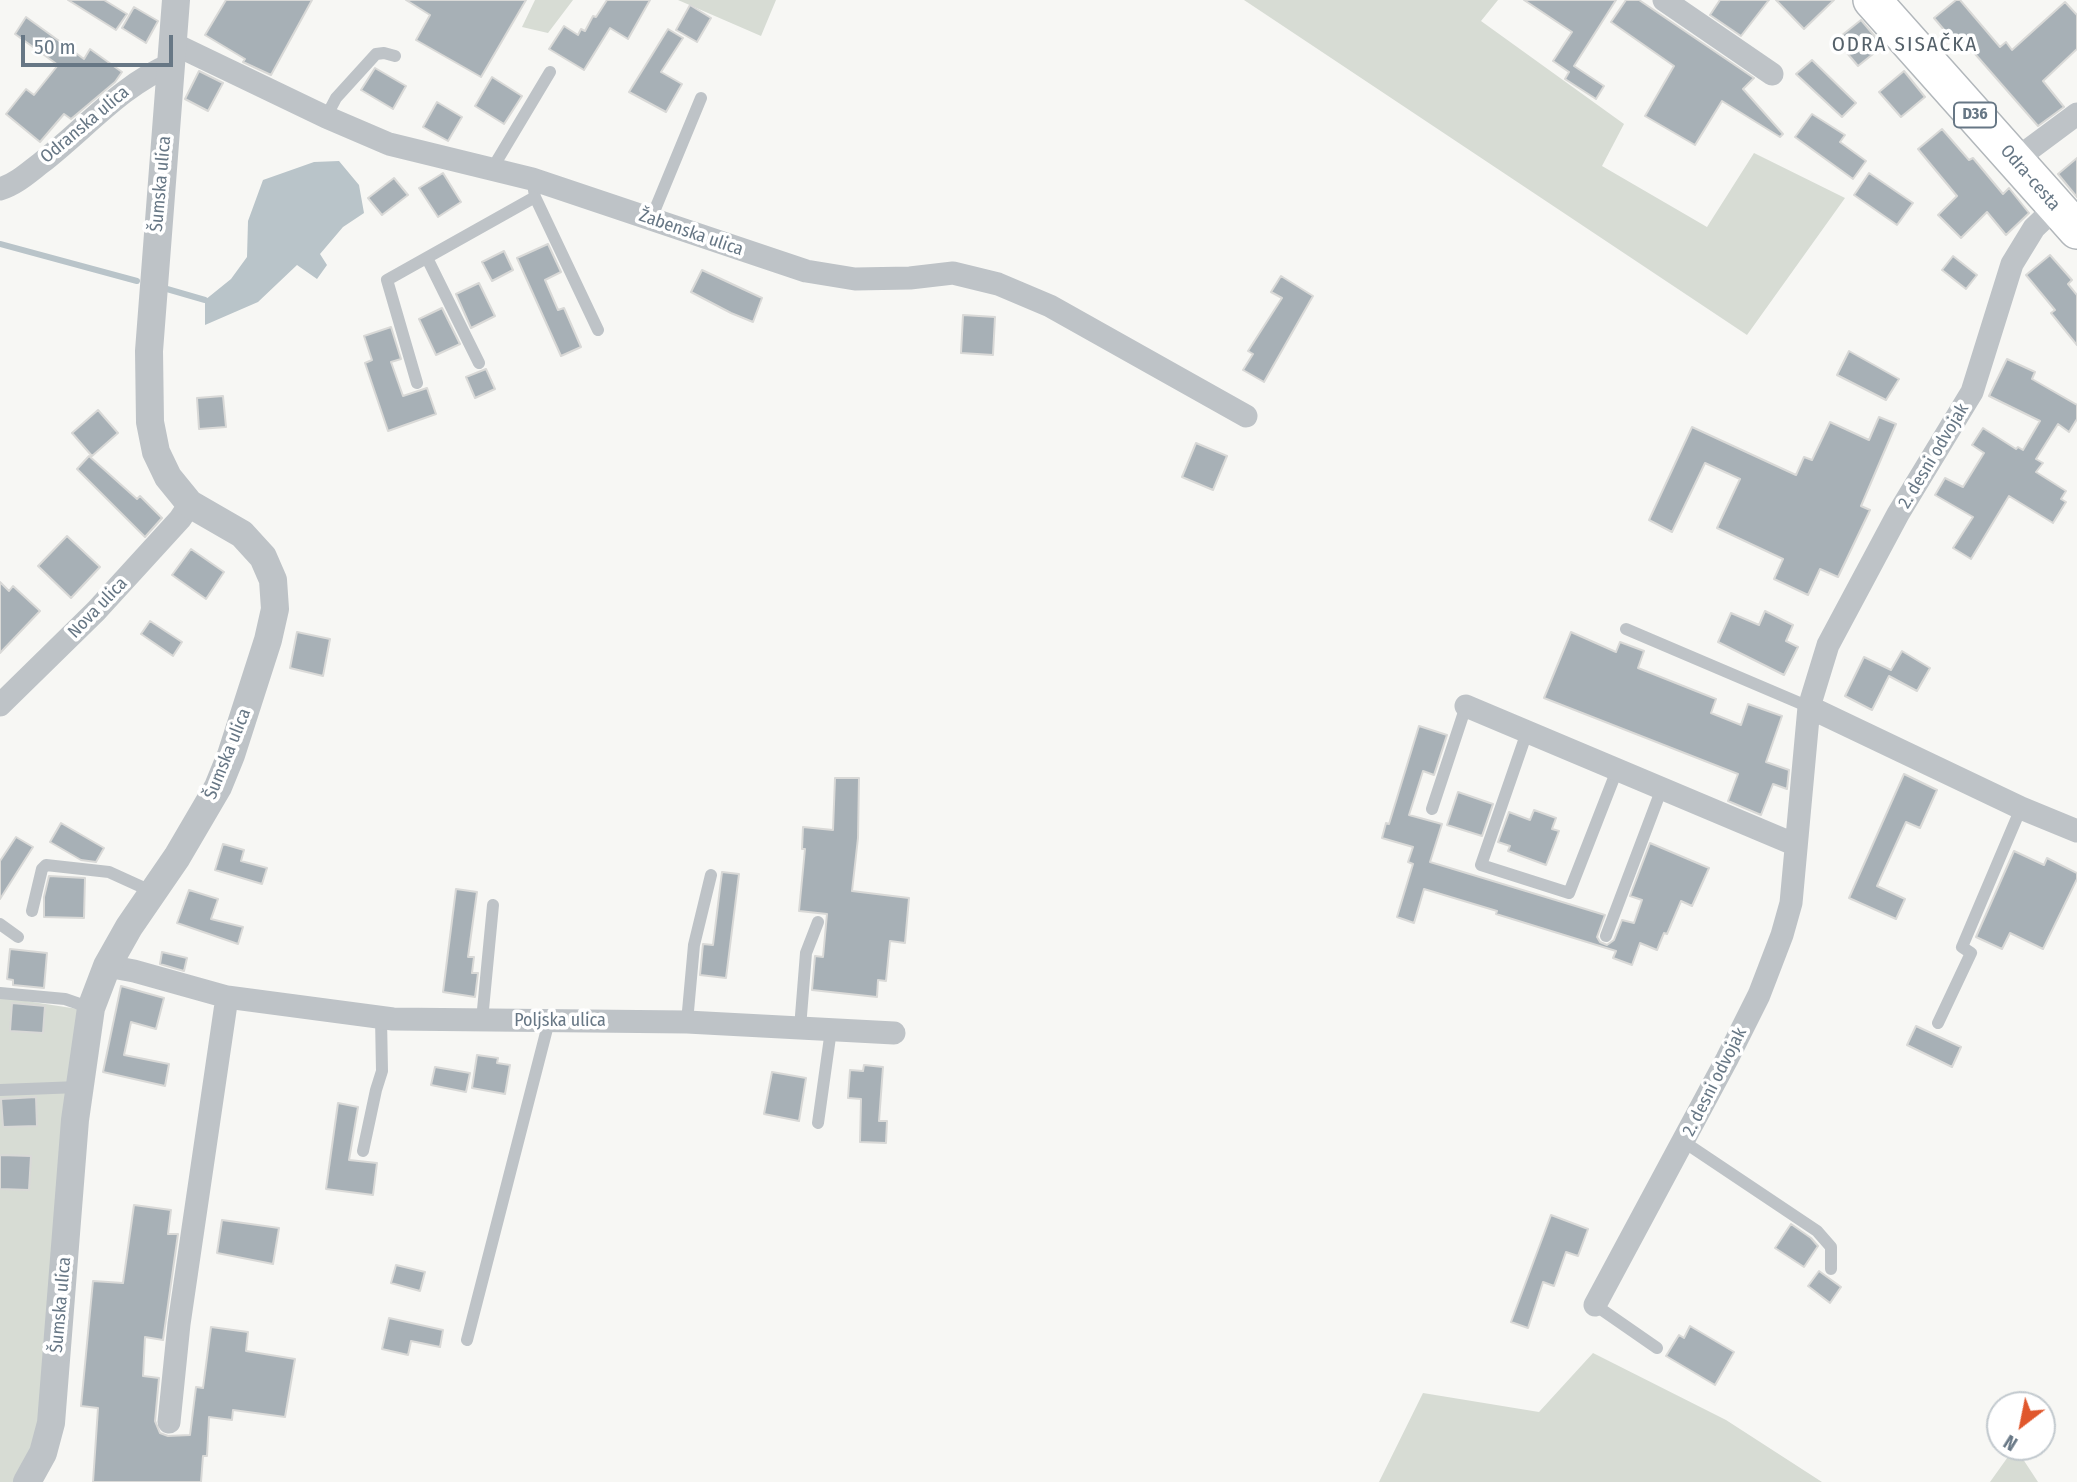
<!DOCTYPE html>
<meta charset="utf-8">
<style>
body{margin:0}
#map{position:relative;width:2077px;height:1482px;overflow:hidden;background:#f7f7f4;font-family:"Fira Sans Condensed",sans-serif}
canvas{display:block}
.north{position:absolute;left:1986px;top:1391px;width:70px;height:70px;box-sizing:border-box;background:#fff;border:2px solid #c2c9ce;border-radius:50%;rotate:212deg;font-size:19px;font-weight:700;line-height:28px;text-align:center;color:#677785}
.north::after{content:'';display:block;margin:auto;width:24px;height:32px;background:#e0572c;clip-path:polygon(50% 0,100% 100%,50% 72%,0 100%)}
.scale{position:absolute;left:21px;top:35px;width:152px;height:32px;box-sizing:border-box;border:4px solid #677785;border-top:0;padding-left:9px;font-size:21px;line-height:24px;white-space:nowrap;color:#677785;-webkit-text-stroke:5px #fff;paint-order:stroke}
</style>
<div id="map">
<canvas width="2077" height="1482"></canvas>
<div class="north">N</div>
<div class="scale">50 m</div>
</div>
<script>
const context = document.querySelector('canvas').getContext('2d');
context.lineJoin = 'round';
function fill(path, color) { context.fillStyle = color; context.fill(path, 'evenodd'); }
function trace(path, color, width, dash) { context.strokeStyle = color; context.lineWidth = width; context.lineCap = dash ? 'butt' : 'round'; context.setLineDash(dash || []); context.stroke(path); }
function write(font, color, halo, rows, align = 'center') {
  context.font = font + ' "Fira Sans Condensed",sans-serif'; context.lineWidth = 7; context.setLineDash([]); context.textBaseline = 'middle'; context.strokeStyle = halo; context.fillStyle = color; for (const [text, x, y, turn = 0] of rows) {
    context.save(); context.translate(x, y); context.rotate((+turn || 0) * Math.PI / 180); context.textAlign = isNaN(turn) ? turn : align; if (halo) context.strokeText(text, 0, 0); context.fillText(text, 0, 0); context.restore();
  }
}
const green = new Path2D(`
 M535,0H573L548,33L522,27Z
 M678,0H776L761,36Z
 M1244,0H1498L1481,21L1624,124L1602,166L1707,227L1754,153L1845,198L1747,335Z
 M0,997L78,1009L36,1447L16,1482H0Z
 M1593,1353L1726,1420L1822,1482H1379L1423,1393L1539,1412Z
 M2015,1447L2038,1482H1990Z`);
const water = new Path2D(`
 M339,161L359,185L364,213L343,227L320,254L327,265L317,279L297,265L258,302L205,325V300L231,279L247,257L248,221L263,180L314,162Z`);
const stream = new Path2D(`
 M0,244L137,281
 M167,289L205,300`);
const building = new Path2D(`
 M68,0H104L127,14L116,30Z
 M226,0H312L271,75L243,62L245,59L205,35Z
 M406,0H526L481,77L416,40L430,15Z
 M607,0H650L628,39L610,28L584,70L549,49L564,26L578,35L581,29L585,31L593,16L596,17Z
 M1524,0H1616L1574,66L1604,86L1596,99L1565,79L1569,72L1553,61L1572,32Z
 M1626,0H1639L1754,78L1743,89L1783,134L1780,137L1722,101L1695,145L1645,116L1674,66L1611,22Z
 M1720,0H1769L1741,36L1710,15Z
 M1776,0H1834L1804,29Z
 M1956,0H1960L2000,47L2006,42L2012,50L2065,2L2077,15V49L2043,81L2064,107L2038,126L1962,39L1956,44L1934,18Z
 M690,5L711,18L697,42L676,30Z
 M134,7L158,21L146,43L122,28Z
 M26,17L84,59L90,49L122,72L115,82L71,119L64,114L40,142L6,114L26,89L34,95L58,65L15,34Z
 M1861,20L1883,46L1858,66L1836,40Z
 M668,29L683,38L661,72L682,84L666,112L629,92Z
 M1812,60L1856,103L1842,117L1796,74Z
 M375,68L406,86L393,109L361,90Z
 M199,71L223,83L208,111L185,99Z
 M1904,71L1925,97L1901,117L1879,92Z
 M492,77L522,96L504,124L475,106Z
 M437,102L462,117L448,141L423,127Z
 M1812,114L1845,135L1840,142L1866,161L1853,179L1795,137Z
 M1942,129L1969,160L1973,158L2003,194L2009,188L2029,213L2006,235L1987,212L1961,238L1938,215L1957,196L1918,149Z
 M2077,158V197L2058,174Z
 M443,173L461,202L438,217L419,188Z
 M1869,173L1913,203L1897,225L1854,195Z
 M394,178L408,195L382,215L368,198Z
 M548,244L561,272L545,280L558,310L564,308L581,347L561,356L517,258Z
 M504,251L513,270L492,281L482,262Z
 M2050,255L2072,280L2068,284L2077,295V345L2051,313L2055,310L2026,275Z
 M1953,256L1977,275L1966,289L1942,270Z
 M702,270L762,298L753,322L731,313L691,292Z
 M1281,276L1313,296L1264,382L1243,370L1253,354L1248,351L1282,298L1271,292Z
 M479,283L495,316L471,328L456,294Z
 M442,308L460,344L436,355L419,319Z
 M963,315L995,317L993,355L961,353Z
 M391,327L401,359L391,362L403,396L427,388L436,414L388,431L365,363L372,360L364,336Z
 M1849,351L1899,379L1886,400L1837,375Z
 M2007,359L2035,372L2032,379L2077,405V419L2069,432L2058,424L2036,459L2043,463L2036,472L2066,491L2061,499L2066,502L2053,523L2009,496L1971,559L1953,548L1973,517L1935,495L1945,478L1963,487L1984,453L1972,445L1983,428L2016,449L2018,447L2023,450L2040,421L1989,396Z
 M486,369L495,389L475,398L466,377Z
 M223,396L226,427L199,429L197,398Z
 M98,410L118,433L92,456L72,433Z
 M1879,417L1896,424L1861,506L1870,510L1838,577L1820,569L1808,595L1774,579L1783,559L1717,528L1740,479L1705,463L1672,532L1649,520L1692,427L1796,475L1804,457L1812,460L1830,422L1869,440Z
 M1196,443L1227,456L1213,490L1182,477Z
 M89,456L137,499L140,496L162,518L145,537L77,469Z
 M67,536L100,567L71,598L38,566Z
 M191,549L224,572L206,599L172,575Z
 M0,582L9,591L13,586L40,611L0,653Z
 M1765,611L1793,625L1786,641L1798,647L1784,675L1718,642L1731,613L1759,625Z
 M150,621L182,642L173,656L141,634Z
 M297,632L330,639L323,676L290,668Z
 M1571,632L1616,652L1620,642L1644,651L1638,668L1716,699L1711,713L1741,725L1748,704L1782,716L1766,762L1789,770L1787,789L1773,784L1761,815L1728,801L1738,774L1544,698Z
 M1902,651L1930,668L1917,691L1889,676L1872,710L1845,696L1864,657L1891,670Z
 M1419,726L1447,735L1434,775L1423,771L1409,815L1442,824L1430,862L1605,915L1597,937L1600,942L1607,945L1614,940L1622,920L1634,923L1642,900L1630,896L1650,843L1709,868L1692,906L1681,901L1667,934L1664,933L1657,950L1640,943L1632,965L1613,958L1616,951L1496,914L1497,911L1424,889L1414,923L1397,917L1413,864L1408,862L1413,847L1382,838L1386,823L1389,824Z
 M1904,774L1937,790L1920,828L1906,822L1877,886L1905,899L1896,919L1849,898Z
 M835,778H859L858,838L852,891L909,898L905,943L890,941L886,981L878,980L877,997L812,990L815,956L823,957L827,914L799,911L805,849H802L803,827L833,830Z
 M1458,792L1493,804L1482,836L1447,825Z
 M1534,810L1556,818L1552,829L1559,831L1546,865L1508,851L1510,846L1498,842L1509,812L1530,820Z
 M61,823L104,848L96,862L81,860L50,842Z
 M16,837L33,847L0,899V861Z
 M223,844L244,850L241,861L267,868L262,884L215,870Z
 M2014,851L2044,865L2047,858L2077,873V879L2043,949L2010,933L2002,949L1976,937Z
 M722,872L739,874L726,978L700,975L703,944L713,945Z
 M49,876L85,878L84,918L44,917V897Z
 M456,889L477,892L468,957H474L472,973H478L475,997L443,992Z
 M189,890L218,899L211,919L243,927L238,944L177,923Z
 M10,949L47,953L44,988L13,985V980L7,979Z
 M162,952L187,958L184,971L160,964Z
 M121,986L164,998L156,1029L131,1022L124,1055L169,1064L165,1086L103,1072Z
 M12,1003L45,1006L43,1033L10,1031Z
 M1916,1026L1961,1047L1952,1067L1907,1045Z
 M477,1055L498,1058L497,1063L510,1065L505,1094L472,1088Z
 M864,1065L883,1067L879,1121H887L886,1143L860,1142L861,1099L848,1098L850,1070L863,1071Z
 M435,1067L470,1073L466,1092L431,1085Z
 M772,1072L806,1078L799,1121L764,1114Z
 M36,1097L37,1126L3,1127L1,1099Z
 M338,1103L358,1107L349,1160L377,1163L373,1195L326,1189Z
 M0,1155L31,1156L29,1190L0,1189Z
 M134,1205L171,1210L168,1234H178L163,1340L145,1337L143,1376L159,1378L155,1421L160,1433L168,1436L190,1435L196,1387L203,1388L211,1327L248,1332L246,1351L295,1359L285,1417L233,1410L232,1420L209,1417L207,1456H203L201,1482H93L98,1408L81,1406L93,1281L123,1283Z
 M1551,1215L1588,1229L1578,1256L1566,1252L1554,1286L1543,1282L1528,1328L1511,1322Z
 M222,1220L279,1228L273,1264L217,1253Z
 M1791,1224L1811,1238L1818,1246L1804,1267L1775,1248Z
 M396,1265L425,1272L420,1291L391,1283Z
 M1819,1271L1841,1287L1830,1303L1808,1286Z
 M389,1318L443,1330L440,1347L411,1341L408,1355L382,1349Z
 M1690,1326L1734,1352L1715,1385L1666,1356L1679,1335L1684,1338Z`);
const service = new Path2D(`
 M326,117L336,98L376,54L384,53L395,56
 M492,169L550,72
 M534,190L535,197L598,330
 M651,219L701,98
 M427,258L479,363
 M417,383L387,280L535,197
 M1626,629L1809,707
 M1527,732L1481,865L1569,893L1617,770
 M1432,809L1466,706
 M32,911L42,869L46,865L109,872L153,892
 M0,924L18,937
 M1606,936L1662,788
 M0,993L65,999L91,1008
 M482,1020L493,905
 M687,1022L694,945L711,875
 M1938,1023L1971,953L1962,947L2021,808
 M800,1028L806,953L818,922
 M0,1090L79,1087
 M818,1123L831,1030
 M1684,1142L1817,1231L1831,1247V1269
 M363,1151L376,1090L382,1071L381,1018
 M1595,1305L1657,1348
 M467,1340L549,1021`);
const minor = new Path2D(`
 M1664,0L1772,74
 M174,44L326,117L389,144L532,179L806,271L855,279L910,278L953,273L998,284L1050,306L1246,416
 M2015,160L2077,114
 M0,189C16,184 28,173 41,163C85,129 121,85 172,64
 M0,705L96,611L180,519L190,504
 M1466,706L1796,845
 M1809,707L2021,808L2077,831
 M107,966L134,971L227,997L393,1019L687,1022L894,1033
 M1595,1305L1727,1059L1759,995L1782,935L1791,903L1809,707L1828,645L1898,514L1972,392L2012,264L2034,228L2056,207
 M169,1422L179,1324L227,997`);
const tertiary = new Path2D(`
 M27,1482L43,1453L51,1423L75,1120L91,1008L107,966L129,927L177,857L218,787L231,755L268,640L275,609L273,580L263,557L242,534L190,504L168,477L156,452L150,422L149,351L176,0`);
const primary = new Path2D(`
 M1872,0L2077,230`);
const shields = [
 [1975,115,42]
];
const shieldNames = [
 ["D36",1975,115]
];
const streetNames = [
 ["Odranska ulica",85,125,-40],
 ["Odra-cesta",2030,178,49],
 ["Šumska ulica",161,184,-85],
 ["Žabenska ulica",691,233,19],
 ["2. desni odvojak",1934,456,-59],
 ["Nova ulica",98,608,-46],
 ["Šumska ulica",228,754,-68],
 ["Poljska ulica",560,1021],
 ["2. desni odvojak",1715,1082,-63],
 ["Šumska ulica",61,1305,-85]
];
const quarterNames = [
 ["ODRA SISAČKA",1905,45]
];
fill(green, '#d7dcd4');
fill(water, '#b9c4c9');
trace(stream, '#b9c4c9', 6);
fill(building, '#a7b0b6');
trace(building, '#d9d9d7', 2);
trace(primary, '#b2b7bb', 40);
trace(service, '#bec3c7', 12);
trace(minor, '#bec3c7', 23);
trace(tertiary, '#bec3c7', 28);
trace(primary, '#fff', 37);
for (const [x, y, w] of shields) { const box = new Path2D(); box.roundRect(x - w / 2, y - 12.5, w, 25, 5); context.fillStyle = '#fff'; context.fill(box); trace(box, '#677785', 2); }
write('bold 16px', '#677785', null, shieldNames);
write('18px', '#677785', '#fff', streetNames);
context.letterSpacing = '2px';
write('21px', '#55616a', '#fff', quarterNames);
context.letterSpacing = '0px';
</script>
